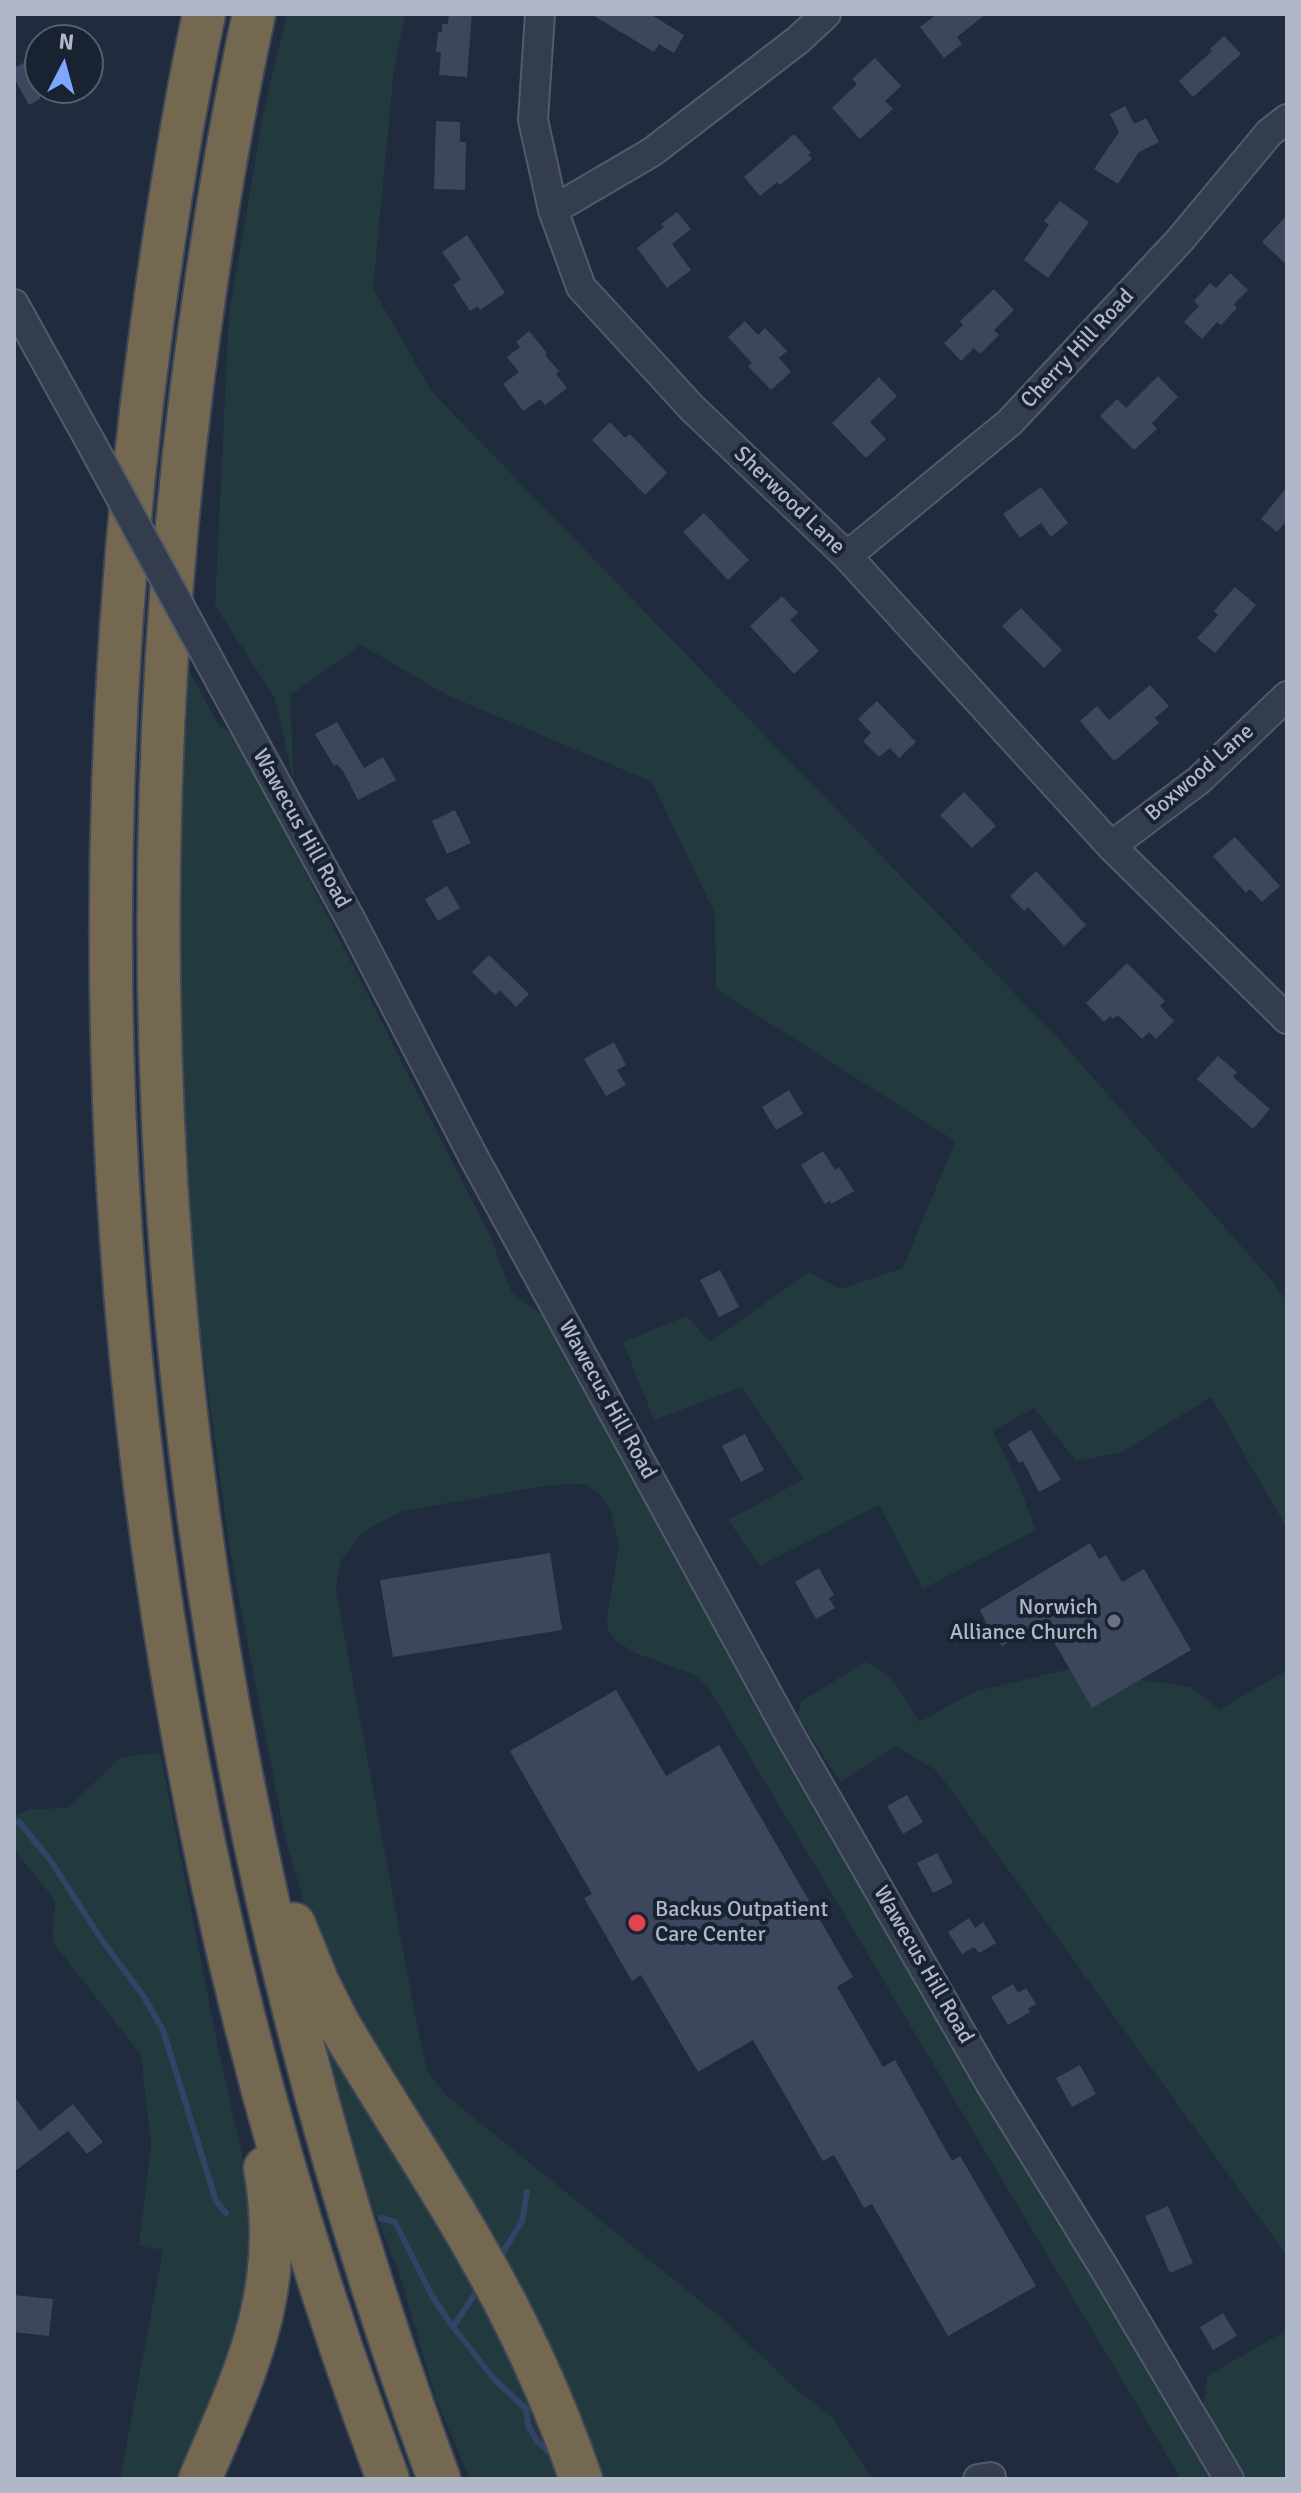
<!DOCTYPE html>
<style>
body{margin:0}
#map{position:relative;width:1301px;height:2493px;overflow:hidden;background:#202b3d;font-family:Signika,sans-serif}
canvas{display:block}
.frame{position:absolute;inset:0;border:16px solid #afb7c9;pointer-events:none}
.north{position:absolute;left:24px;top:24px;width:80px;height:80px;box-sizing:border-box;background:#192231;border:2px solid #555e6e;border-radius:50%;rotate:6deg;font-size:22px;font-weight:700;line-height:32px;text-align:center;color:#afb7c9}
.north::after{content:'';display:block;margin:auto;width:28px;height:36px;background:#7ea8ff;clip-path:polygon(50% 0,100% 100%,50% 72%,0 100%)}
</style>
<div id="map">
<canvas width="1301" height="2493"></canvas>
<div class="frame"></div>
<div class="north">N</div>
</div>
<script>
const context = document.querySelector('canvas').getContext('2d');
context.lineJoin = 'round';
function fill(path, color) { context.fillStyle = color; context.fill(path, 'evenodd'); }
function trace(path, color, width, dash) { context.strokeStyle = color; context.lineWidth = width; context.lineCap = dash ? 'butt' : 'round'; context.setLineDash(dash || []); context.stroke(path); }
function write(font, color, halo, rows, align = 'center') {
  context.font = font + ' Signika,sans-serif'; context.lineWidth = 8; context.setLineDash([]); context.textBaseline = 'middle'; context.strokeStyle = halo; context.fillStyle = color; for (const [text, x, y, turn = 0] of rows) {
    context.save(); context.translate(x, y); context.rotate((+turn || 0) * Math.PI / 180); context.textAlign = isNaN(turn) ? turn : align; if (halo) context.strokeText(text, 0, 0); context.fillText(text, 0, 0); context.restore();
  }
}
const green = new Path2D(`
 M287,14H405L394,69L373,289L432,392L1057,1037L1273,1282L1287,1302V1528L1211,1397L1122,1452L1076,1461L1034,1408L993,1431L1016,1478L1036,1530L923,1589L879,1505L760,1566L728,1520L804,1479L742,1387L654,1420L623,1342L687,1316L710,1342L809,1272L840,1289L903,1268L955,1141L716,989L715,914L652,782L447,695L361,645L290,695L294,783L275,698L215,606L229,313L264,110Z
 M189,670L219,726L236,735L490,1236L512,1293L556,1326L1212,2479H1181L710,1690L693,1674L635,1653L616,1641L608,1630L607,1617L619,1545L612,1514L601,1495L585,1484L551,1485L402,1511L363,1532L340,1562L336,1591L417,2025L428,2072L446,2095L726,2322L798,2391L833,2418L872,2479H598L373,2052L307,1914L284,1833L230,1551L188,1242L176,946Z
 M865,1662C891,1671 905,1698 919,1722L976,1691L1070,1669L1191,1687L1219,1710L1287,1670V2256L937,1771L896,1746L840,1782L797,1715L802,1701Z
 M160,1752L219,2052L259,2230L252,2301L181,2479H120L163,2250L139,2246L151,2145L141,2055L52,1941L55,1900L14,1850V1816L31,1809L68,1808L120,1758Z
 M319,2014L485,2287L569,2479H470L436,2400L401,2279L356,2165Z
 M1287,2330V2479H1244L1203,2413L1207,2376Z`);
const stream = new Path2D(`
 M19,1822L51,1861L101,1939L144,1997L163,2030L216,2201L226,2213
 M381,2218L395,2222L432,2296L453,2327L495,2380L526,2409L528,2425L536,2440L555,2458
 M502,2254L522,2221L527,2192
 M453,2327L477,2291`);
const building = new Path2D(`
 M449,14H472L467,77L439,75L441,52H436L438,32H442V24H448Z
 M591,14H650L684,35L674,53L659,44L654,52Z
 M937,14H986L957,37L962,44L944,58L920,27Z
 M1224,36L1241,54L1193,97L1179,81L1212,51L1210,49Z
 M875,58L901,86L885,101L893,109L860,139L832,108L857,84L852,79Z
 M31,59L40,75V99L29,105L14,78V68Z
 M1125,106L1134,124L1146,118L1159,142L1139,152L1118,184L1094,169L1119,132L1110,114Z
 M436,121L460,122V142H466L465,190L434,189Z
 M794,134L811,153L808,155L812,159L780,185L777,182L760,196L744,177Z
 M1060,201L1089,222L1048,278L1024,260L1049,225L1044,221Z
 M677,212L691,229L672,244L691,270L667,288L637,248L664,227L661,224Z
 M1287,215V265L1262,242Z
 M467,235L505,293L480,310L478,306L470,311L453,285L461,279L442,252Z
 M1230,273L1248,290L1234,304L1237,308L1221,325L1217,322L1202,339L1184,322L1199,306L1194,301L1210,283L1216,288Z
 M994,289L1014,310L994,330L999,335L980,354L974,348L961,361L944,343L963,325L960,321Z
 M745,321L758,335L765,328L787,351L779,358L791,372L771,390L748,366L752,363L728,337Z
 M529,331L547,353L545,355L559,371L556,374L567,388L545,405L540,399L523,411L503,384L519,372L507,357L520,347L516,342Z
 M1158,376L1178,397L1152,423L1157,429L1134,450L1100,416L1117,399L1126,408Z
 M879,377L897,396L870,422L886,439L866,458L832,423Z
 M610,422L625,438L630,434L667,473L645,495L592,440Z
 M1041,487L1068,523L1051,537L1041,523L1020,538L1003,514Z
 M1287,487V520L1277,532L1261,519Z
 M704,513L749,560L728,580L683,532Z
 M1235,587L1256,605L1215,653L1197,638L1218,615L1214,611Z
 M782,596L798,613L790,620L819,651L794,674L750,626Z
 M1021,608L1062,650L1044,668L1002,626Z
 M1150,685L1169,706L1155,718L1159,723L1117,759L1113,760L1080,721L1097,706L1109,720Z
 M877,701L916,742L899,758L890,748L879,757L863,741L871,733L858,719Z
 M337,722L364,768L383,757L396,780L358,800L343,771L337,764L334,766L315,734Z
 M964,792L996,826L972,848L940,815Z
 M455,810L471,843L447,854L432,821Z
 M1235,837L1280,886L1262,902L1250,889L1246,893L1213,856Z
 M1036,871L1086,925L1064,946L1028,907L1024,911L1010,896Z
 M447,886L460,908L438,921L425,899Z
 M489,955L529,994L516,1007L500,990L495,995L472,972Z
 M1127,963L1165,1001L1160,1006L1174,1021L1156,1039L1149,1032L1142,1039L1118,1015L1113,1019L1110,1016L1104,1022L1086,1003Z
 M614,1042L626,1065L617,1070L626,1085L606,1096L584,1059Z
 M1218,1056L1237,1072L1233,1077L1270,1109L1253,1129L1197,1079Z
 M789,1090L803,1114L776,1130L762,1107Z
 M823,1151L835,1170L839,1167L854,1191L831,1204L830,1201L825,1204L801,1165Z
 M720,1270L739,1307L719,1317L700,1280Z
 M1031,1430L1061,1480L1039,1492L1023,1461L1019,1463L1008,1444Z
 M745,1434L764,1470L741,1482L722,1446Z
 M1090,1543L1099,1559L1106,1555L1122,1582L1144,1569L1191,1650L1092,1708L1043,1623L1002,1646L989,1629L980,1610Z
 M550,1553L562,1630L393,1657L380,1580Z
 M819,1568L834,1595L829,1598L835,1608L816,1619L795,1582Z
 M616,1690L666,1776L719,1745L853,1977L837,1987L883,2067L895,2060L952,2161L960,2156L1036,2286L948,2336L872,2204L864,2208L834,2155L823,2161L753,2040L698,2072L641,1975L632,1981L584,1898L592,1894L510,1751Z
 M907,1795L923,1822L903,1834L887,1806Z
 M937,1853L953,1883L933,1893L917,1863Z
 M969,1918L975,1928L983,1922L996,1943L979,1953L974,1947L962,1954L948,1932Z
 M1013,1984L1018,1993L1026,1988L1036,2004L1028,2009L1030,2012L1008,2025L991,1997Z
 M1080,2065L1096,2094L1072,2107L1056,2078Z
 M14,2096L40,2131L73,2104L103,2142L87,2154L68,2131L14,2172Z
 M1168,2206L1193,2263L1170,2273L1145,2216Z
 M14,2295L53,2299L49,2336L14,2332Z
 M1223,2313L1237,2336L1213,2350L1200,2327Z`);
const minor = new Path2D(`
 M540,14L533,120L553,210L581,287L692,408L847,556L1111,846L1287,1019
 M553,210L652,152L798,40L826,14
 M14,304L90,441
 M847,556L1010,422L1180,240L1269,133L1287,119
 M223,686L353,924L473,1156L791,1737L990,2083L1103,2266L1229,2479
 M1111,846L1199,780L1287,696
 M978,2479L991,2477`);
const highway = new Path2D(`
 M204,14C182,117 166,220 152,324C54,1047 131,1795 388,2479
 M254,14C227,137 208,262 192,386C104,1095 192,1810 439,2479
 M294,1924L318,1983L337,2021C381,2097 431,2170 474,2246C517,2320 553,2398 581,2479
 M200,2479C246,2371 287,2290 265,2168`);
const minorBridge = new Path2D(`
 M90,441L223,686`);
const markers = [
 [1114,1621,8,"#6b7280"],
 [637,1923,10,"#e0444e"]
];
const streetNames = [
 ["Cherry Hill Road",1078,349,-47],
 ["Sherwood Lane",789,501,44],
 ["Boxwood Lane",1200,773,-41],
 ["Wawecus Hill Road",301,829,61],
 ["Wawecus Hill Road",607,1400,61],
 ["Wawecus Hill Road",923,1965,60]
];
const poiNames = [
 ["Norwich",1098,1608],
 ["Alliance Church",1098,1633],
 ["Backus Outpatient",655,1910,"left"],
 ["Care Center",655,1935,"left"]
];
fill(green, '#22393e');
trace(stream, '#324466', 6);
fill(building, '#3c475d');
trace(minor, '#525a6b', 32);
trace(highway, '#3f4758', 46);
trace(minor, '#343d4d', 28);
trace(highway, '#746850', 42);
trace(minorBridge, '#525a6b', 32, []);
trace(minorBridge, '#343d4d', 28);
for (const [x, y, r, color] of markers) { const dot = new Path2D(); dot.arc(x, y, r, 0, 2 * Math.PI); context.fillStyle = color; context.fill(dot); trace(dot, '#192231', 3); }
write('22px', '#afb7c9', '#192231', streetNames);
write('22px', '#afb7c9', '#192231', poiNames, 'right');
</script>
